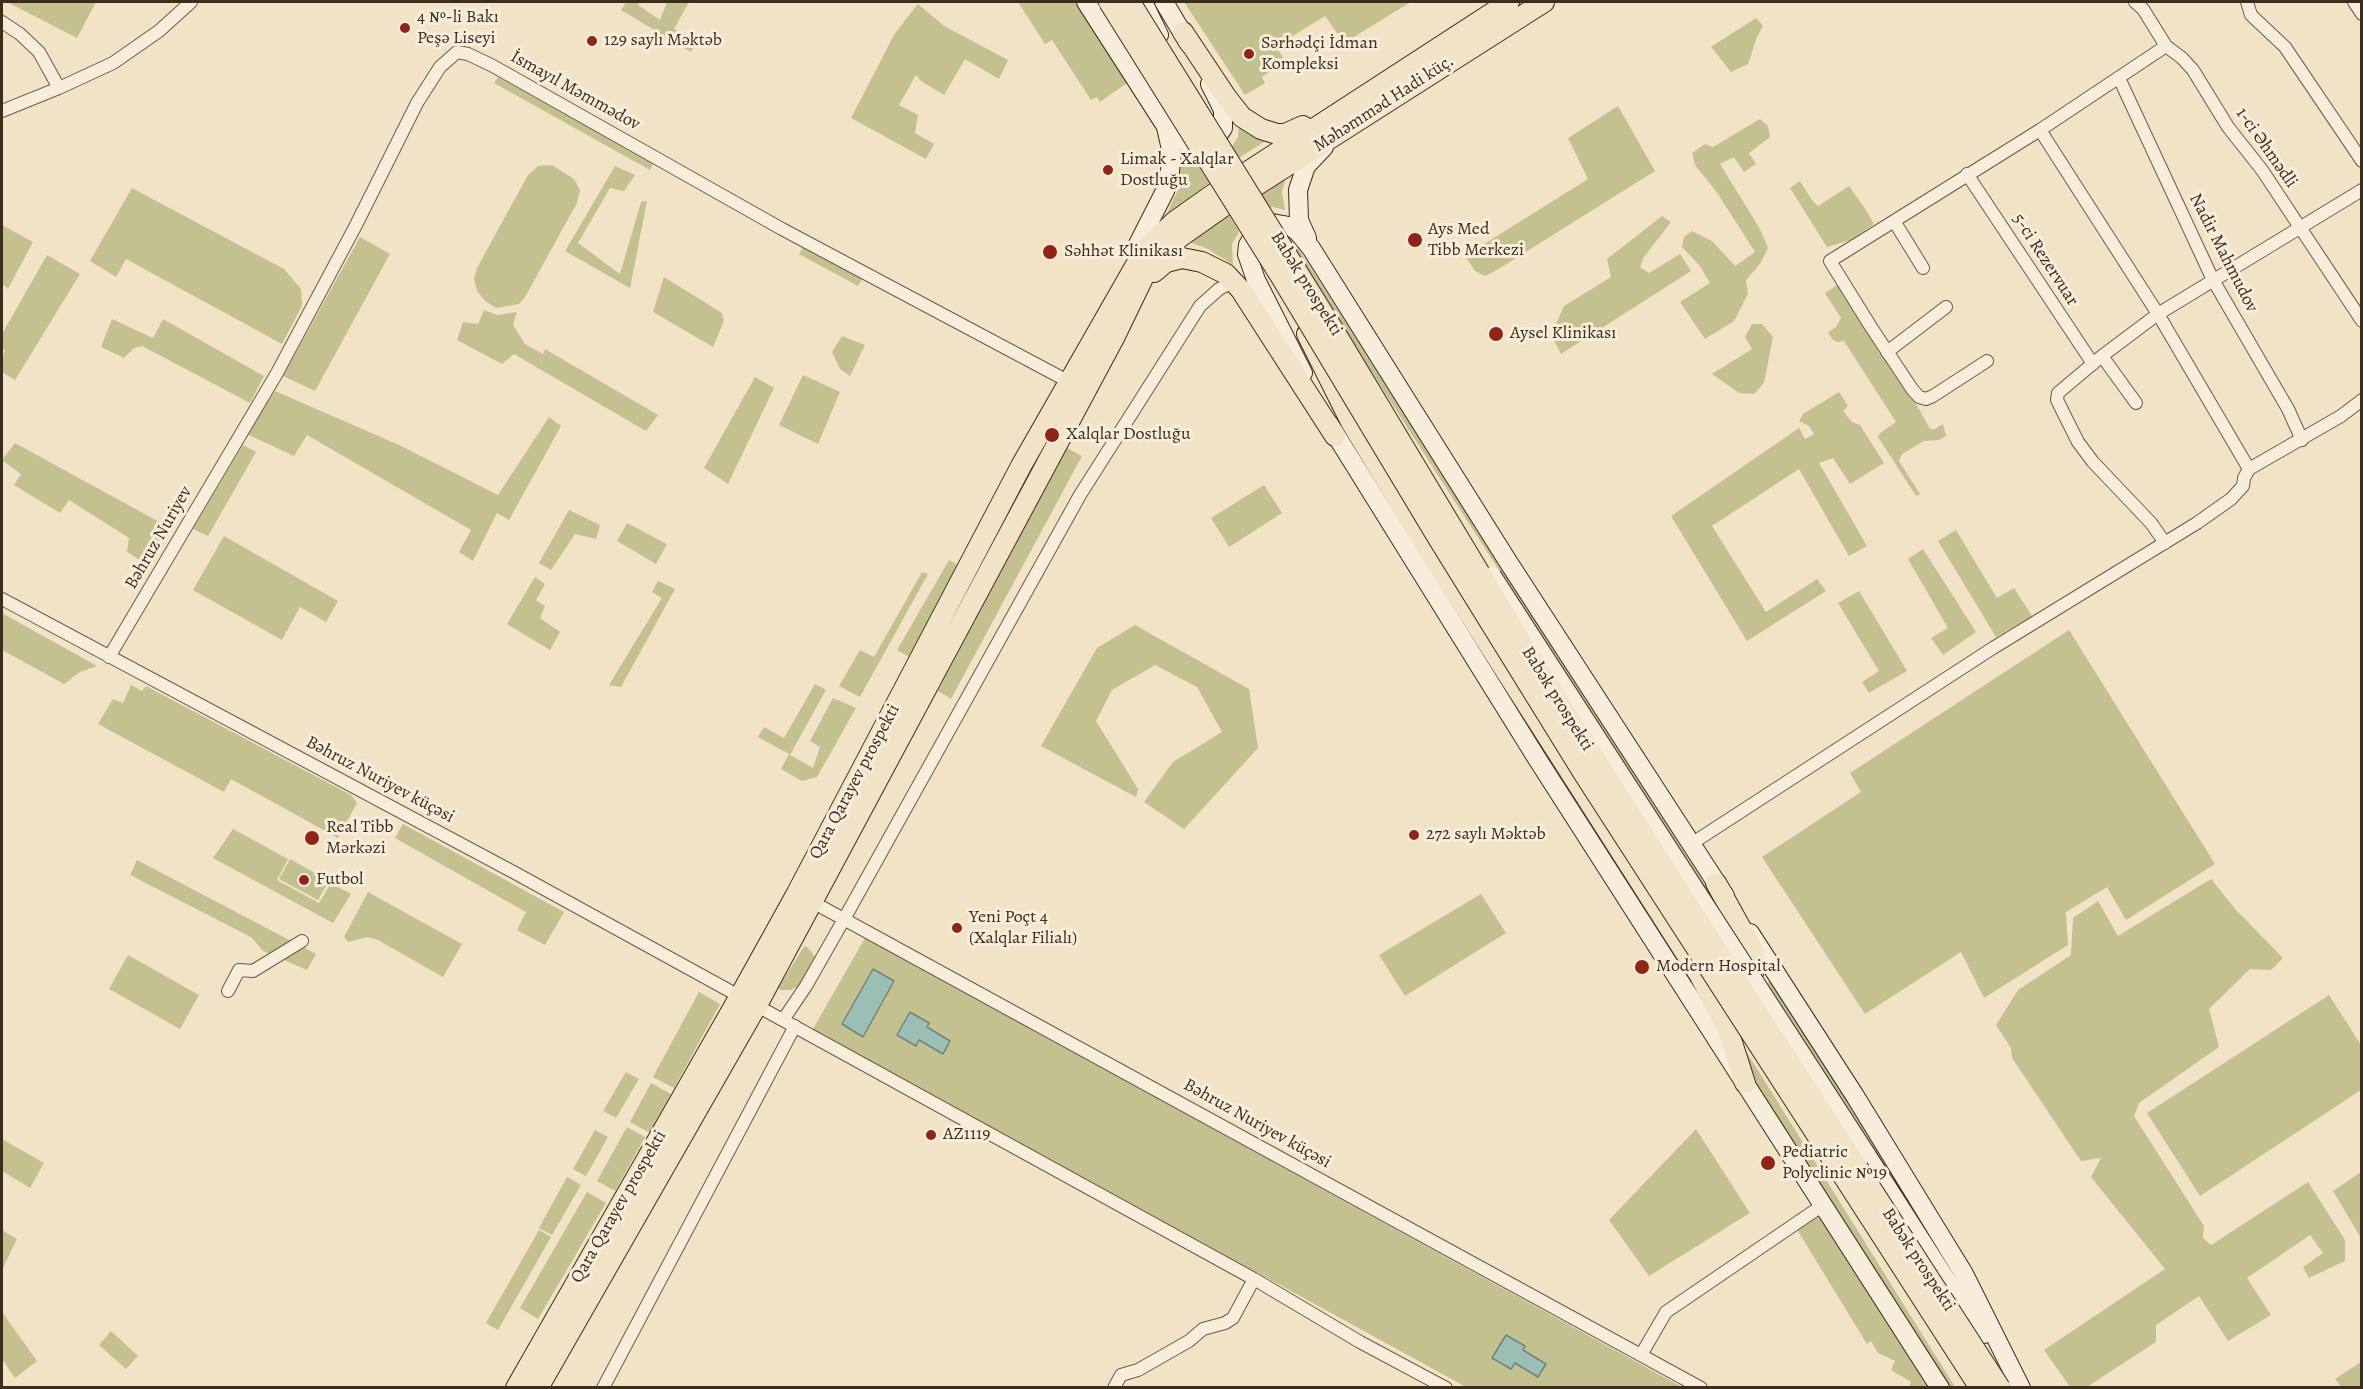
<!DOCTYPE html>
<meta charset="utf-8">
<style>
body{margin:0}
#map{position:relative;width:2363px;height:1389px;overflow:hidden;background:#f3e3c6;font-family:Alegreya,serif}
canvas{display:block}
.frame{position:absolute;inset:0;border:3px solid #3c2d1d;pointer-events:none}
</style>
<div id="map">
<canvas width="2363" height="1389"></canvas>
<div class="frame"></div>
</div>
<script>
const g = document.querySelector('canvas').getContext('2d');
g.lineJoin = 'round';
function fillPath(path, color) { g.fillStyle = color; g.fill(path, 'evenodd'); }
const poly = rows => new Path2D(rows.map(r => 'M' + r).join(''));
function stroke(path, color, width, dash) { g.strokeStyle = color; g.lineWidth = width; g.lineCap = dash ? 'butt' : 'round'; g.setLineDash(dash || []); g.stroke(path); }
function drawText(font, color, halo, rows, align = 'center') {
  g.font = font + ' Alegreya,serif'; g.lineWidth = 6; g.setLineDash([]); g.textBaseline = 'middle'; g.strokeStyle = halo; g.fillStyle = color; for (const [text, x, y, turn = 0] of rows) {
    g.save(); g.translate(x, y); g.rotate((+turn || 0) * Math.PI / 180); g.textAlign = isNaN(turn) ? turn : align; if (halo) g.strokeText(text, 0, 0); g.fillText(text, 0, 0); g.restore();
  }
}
const green = poly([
 [7,2,96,2,77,38],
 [626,2,639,2,638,5,660,20,667,2,689,2,674,29,696,41,691,52,621,10],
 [1018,2,1075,2,1127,83,1100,102,1097,97,1091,100,1052,40,1045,44],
 [1184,2,1411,2,1344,43,1325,16,1276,46,1285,61,1262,77,1265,83,1245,95],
 [918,4,944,26,1008,60,999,79,965,59,944,95,921,81,916,75,899,105,918,115,915,133,934,144,926,159,851,118,895,33],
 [1756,18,1763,26,1757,37,1748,64,1731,72,1711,47],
 [498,77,654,162,650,170,494,83],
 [1618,106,1655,171,1497,270,1485,276,1475,271,1465,256,1588,179,1568,138],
 [1760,119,1768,126,1770,137,1749,153,1756,164,1744,172,1734,157,1720,164,1760,229,1768,248,1760,264,1746,280,1748,294,1734,321,1705,339,1680,302,1710,283,1700,266,1682,247,1684,237,1692,231,1712,241,1735,266,1755,252,1716,191,1695,165,1692,153,1705,144,1713,147],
 [1239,124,1270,138,1239,158,1231,148,1238,137],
 [1179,162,1199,166,1209,183,1167,213,1177,192],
 [552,165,574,179,580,190,577,203,525,297,519,304,496,308,485,301,477,291,474,278,477,268,528,175,538,166],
 [615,166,635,175,624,191,610,188,578,243,620,274,641,202,647,201,630,288,565,251],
 [1288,169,1282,192,1285,210,1273,207,1268,208,1258,190],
 [1800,181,1811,199,1818,206,1849,186,1866,210,1874,224,1851,240,1827,247,1790,188],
 [132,188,284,269,301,289,302,306,282,344,126,259,116,277,90,261],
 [1229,215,1239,232,1232,244,1233,265,1208,249,1189,242],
 [1662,216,1671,222,1644,257,1640,267,1649,273,1680,254,1691,271,1561,354,1553,339,1555,326,1564,306,1611,277,1607,259],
 [2,225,33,242,8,289,2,283],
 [1281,231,1288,232,1724,914,1750,961],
 [360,237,390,254,315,391,283,376],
 [804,245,863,278,858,286,799,254],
 [47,255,80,274,15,380,2,372,2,357,5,351,2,347,2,334],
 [664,277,722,313,724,321,713,347,653,312],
 [1840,283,1914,400,1930,429,1935,429,1943,424,1946,436,1939,440,1924,441,1902,454,1899,461,1920,494,1916,496,1878,437,1880,433,1896,422,1844,341,1837,342,1832,339,1828,332,1836,327,1841,318,1825,293],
 [484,310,497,315,517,312,513,325,525,344,543,354,545,349,658,415,646,431,514,354,502,364,457,340,463,322,478,324],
 [112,319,153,338,163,319,264,376,250,403,142,346,134,348,124,358,101,347],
 [1752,324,1762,324,1773,337,1764,383,1754,394,1739,393,1712,374,1752,349,1745,337],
 [842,336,865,345,850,376,840,369,832,352],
 [803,375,840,392,818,444,779,425],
 [755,377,774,388,728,484,704,468],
 [275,391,399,445,498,495,549,417,561,426,509,520,497,513,473,561,459,552,471,530,307,435,294,456,247,434],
 [1839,392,1848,406,1843,411,1852,422,1860,425,1884,463,1850,484,1833,458,1819,463,1867,546,1849,556,1799,469,1712,526,1766,612,1817,579,1826,591,1747,641,1671,516,1799,428,1805,439,1814,434,1809,426,1799,421,1803,414],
 [15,443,172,529,151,567,127,552,129,538,69,500,60,513,14,485,21,474,2,460],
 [243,445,256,452,208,536,193,529],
 [1067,448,1082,456,951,699,938,691],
 [1264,485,1282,513,1229,547,1211,518],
 [569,510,600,525,596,539,575,534,551,570,539,563],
 [627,523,667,544,656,564,617,541],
 [1956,530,1997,598,2014,588,2032,616,1996,637,1938,541],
 [224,536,338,601,326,622,300,607,282,640,193,590],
 [1923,549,1976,632,1943,655,1931,638,1948,628,1908,559],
 [949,560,961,567,909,657,897,650],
 [922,572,928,574,860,697,839,686,860,650,874,657],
 [535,577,545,584,536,600,545,606,540,618,560,632,550,650,507,624],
 [658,581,675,589,621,687,609,685,662,598,652,592],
 [1859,591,1907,671,1869,693,1862,682,1879,671,1838,603],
 [2,613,97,666,80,672,64,684,2,650],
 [1135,625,1249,689,1258,748,1184,829,1144,802,1173,762,1222,732,1197,687,1155,665,1112,690,1096,721,1138,789,1136,797,1041,746,1097,648],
 [2069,630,2215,864,2126,920,2107,887,2066,912,2068,945,1984,998,1961,952,1865,1014,1762,857,1861,792,1850,773],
 [815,684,826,690,790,755,813,768,820,747,810,741,833,698,856,708,817,777,802,781,781,769,789,754,758,737,764,727,784,738],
 [131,685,142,691,146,686,351,795,357,803,338,838,231,779,224,792,98,724,113,699,123,703],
 [403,824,564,912,545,945,517,930,526,912,395,838],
 [233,829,288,859,277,880,319,903,331,883,351,894,333,923,213,858],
 [290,859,329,881,318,900,279,879],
 [137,860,316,954,307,970,263,951,251,937,130,875],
 [2211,879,2236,910,2283,958,2271,970,2250,969,2209,1009,2219,1047,2139,1103,2134,1116,2204,1226,2203,1238,2211,1245,2308,1182,2345,1240,2345,1261,2309,1278,2303,1267,2323,1253,2310,1235,2247,1278,2271,1315,2228,1341,2199,1296,2156,1325,2156,1342,2087,1387,2070,1387,2044,1350,2165,1269,2091,1177,2101,1158,2081,1161,2012,1058,2011,1048,1996,1025,2018,990,2071,955,2073,918,2098,901,2118,936],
 [368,892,462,944,443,977,378,940,367,937,348,942,344,937],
 [1481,894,1506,933,1405,996,1379,955],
 [865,938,910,962,1682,1387,1466,1387,813,1029],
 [806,946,815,956,804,979,799,986,791,990,781,990,778,988,803,948],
 [128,955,199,995,180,1029,109,989],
 [1773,979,1951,1265,1951,1273,1764,985],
 [699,992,720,1004,674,1088,653,1077],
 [2329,995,2361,1045,2361,1090,2200,1196,2147,1113],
 [1746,1051,1955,1387,1951,1387,1945,1382,1753,1083],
 [626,1072,639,1079,616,1118,603,1111],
 [651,1083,671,1094,650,1133,630,1122],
 [627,1127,645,1137,615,1191,597,1181],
 [1696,1129,1750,1213,1649,1276,1609,1220],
 [595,1130,608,1137,586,1176,573,1169],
 [2,1139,44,1163,30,1188,2,1171],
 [2361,1172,2361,1238,2333,1191],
 [567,1177,581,1185,552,1235,539,1228],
 [587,1192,606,1203,538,1319,520,1308],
 [1818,1213,1929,1387,1909,1387,1911,1382,1891,1370,1895,1361,1878,1353,1871,1341,1867,1344,1796,1228],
 [2,1230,17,1239,2,1270],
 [539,1230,551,1237,498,1330,486,1323],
 [2,1312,37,1361,15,1378,2,1359],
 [111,1331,138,1356,126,1369,99,1345],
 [2361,1362,2361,1387,2341,1387,2335,1379]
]);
const water = poly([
 [873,969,894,981,863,1037,842,1024,873,969],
 [910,1012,929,1023,927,1027,950,1041,943,1054,919,1040,916,1046,897,1035,910,1012],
 [1506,1335,1525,1346,1523,1350,1546,1364,1538,1377,1515,1363,1511,1369,1492,1358,1506,1335]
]);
const street = poly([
 [2135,2,2143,9,2166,46,2182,58,2193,70,2228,127,2262,170,2362,321],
 [2247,2,2251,15,2285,47,2362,161],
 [2354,2,2362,14],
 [2,22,20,34,39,52,59,88],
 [2119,78,2213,280,2288,409,2302,440],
 [2,111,59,88,113,63,159,31,191,2],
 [2040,130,2158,314,2249,469],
 [1967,174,2093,364],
 [1894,221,1923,268],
 [1887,352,1946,307],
 [2102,356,2136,403],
 [1987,361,1933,396,1926,399,1919,397,1912,389,1871,327,1830,261,2040,130,2166,46],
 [2165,543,2151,523,2093,462,2078,442,2057,400,2058,393,2102,356,2158,314,2362,190],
 [2,599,517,874,1254,1279,1360,1342,1446,1388],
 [109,657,277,373,355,227,417,103,440,67,457,52,468,54,493,66,782,229,1062,378],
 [1691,844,1993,648,2197,523,2231,499,2243,486,2244,478,2249,469,2341,416,2362,400],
 [807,899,1701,1388],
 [228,991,239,970,253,971,302,941],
 [783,1020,806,986,843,921,1080,495,1200,306,1219,289,1233,282],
 [1641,1355,1666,1312,1823,1205],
 [603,1388,795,1026],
 [1114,1388,1121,1375,1138,1370,1189,1341,1203,1329,1225,1323,1233,1318,1254,1279]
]);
const secondary = poly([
 [1086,2,1165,125,1176,136,1190,145,1206,145,1214,141,1223,128,1223,110,1210,84],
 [1143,2,1159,35],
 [1164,2,1189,44],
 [1307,238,1299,220,1298,190,1306,166,1324,147],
 [1137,246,1165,191,1169,179,1172,154,1166,127],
 [1303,373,1256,280,1247,254,1248,245,1256,231,1272,223,1289,226,1297,231,1311,248,1507,560,1725,896],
 [1329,424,1536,757,1940,1388],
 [1750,933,1855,1096,1964,1274,2021,1388],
 [1866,1154,1949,1284,1984,1334]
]);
const primary = poly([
 [1183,32,1227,98,1242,117,1261,129,1277,134,1285,134,1303,126],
 [1154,272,1166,262,1182,258,1202,262,1226,274,1241,290,1335,436],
 [1307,334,1351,422,1426,546,1699,974,1728,1030,1745,1083],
 [1716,883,1754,952,1755,965,1753,973,1742,986],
 [516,1388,740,996,797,893,1021,466,1145,249,1174,222,1212,195,1509,2],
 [538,1388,757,1005,1115,336,1144,276,1153,262,1180,237,1224,206,1544,2]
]);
const secondaryBridge = poly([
 [1492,576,1866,1154]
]);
const primaryBridge = poly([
 [1109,2,1281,277,1438,538,1584,774,1980,1388],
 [1130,2,1339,339,1524,647,1691,910,2000,1388]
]);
const markers = [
 [405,28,6,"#8f2418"],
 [592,41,6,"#8f2418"],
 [1249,54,6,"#8f2418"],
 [1108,170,6,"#8f2418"],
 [1415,240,8,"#8f2418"],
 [1050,252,8,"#8f2418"],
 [1496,334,8,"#8f2418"],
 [1052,435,8,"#8f2418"],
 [1414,835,6,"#8f2418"],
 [312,838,8,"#8f2418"],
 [304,880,6,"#8f2418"],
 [957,928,6,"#8f2418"],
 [1642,967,8,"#8f2418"],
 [931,1135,6,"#8f2418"],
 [1768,1163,8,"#8f2418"]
];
const poiNames = [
 ["4 №-li Bakı",417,18],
 ["Peşə Liseyi",417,39],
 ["129 saylı Məktəb",604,41],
 ["Sərhədçi İdman",1261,44],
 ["Kompleksi",1261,65],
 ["Limak - Xalqlar",1120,160],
 ["Dostluğu",1120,181],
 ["Ays Med",1428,230],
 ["Tibb Merkezi",1428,251],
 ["Səhhət Klinikası",1064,252],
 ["Aysel Klinikası",1510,334],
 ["Xalqlar Dostluğu",1066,435],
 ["Real Tibb",326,828],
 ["Mərkəzi",326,849],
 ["272 saylı Məktəb",1426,835],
 ["Futbol",316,880],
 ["Yeni Poçt 4",969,918],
 ["(Xalqlar Filialı)",969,939],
 ["Modern Hospital",1656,967],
 ["AZ1119",943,1135],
 ["Pediatric",1782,1153],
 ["Polyclinic №19",1782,1174]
];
const streetNames = [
 ["İsmayıl Məmmədov",575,91,29],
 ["Məhəmməd Hadi küç.",1384,104,-33],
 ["1-ci Əhmədli",2266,148,55],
 ["Nadir Mahmudov",2223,253,63],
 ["5-ci Rezervuar",2045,260,57],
 ["Babək prospekti",1306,284,58],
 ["Bəhruz Nuriyev",159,538,-60],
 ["Babək prospekti",1557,699,58],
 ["Bəhruz Nuriyev küçəsi",380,780,28],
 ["Qara Qarayev prospekti",855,782,-62],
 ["Bəhruz Nuriyev küçəsi",1257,1124,29],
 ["Qara Qarayev prospekti",619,1207,-60],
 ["Babək prospekti",1918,1260,57]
];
fillPath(green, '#c3c190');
fillPath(water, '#9bbeb5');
stroke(water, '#758478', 1.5);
stroke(street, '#6a5a47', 14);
stroke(secondary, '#3c2d1d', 20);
stroke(primary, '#3c2d1d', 22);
stroke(street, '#f7edda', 12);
stroke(secondary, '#f7edda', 18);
stroke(primary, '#f3e3c6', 20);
stroke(secondaryBridge, '#3c2d1d', 20, []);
stroke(primaryBridge, '#3c2d1d', 22, []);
stroke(secondaryBridge, '#f7edda', 18);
stroke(primaryBridge, '#f3e3c6', 20);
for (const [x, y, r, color] of markers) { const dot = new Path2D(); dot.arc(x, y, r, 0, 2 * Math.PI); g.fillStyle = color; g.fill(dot); stroke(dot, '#f7edda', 2); }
drawText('18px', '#3c2d1d', '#f7edda', poiNames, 'left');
drawText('18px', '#3c2d1d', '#f7edda', streetNames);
</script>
